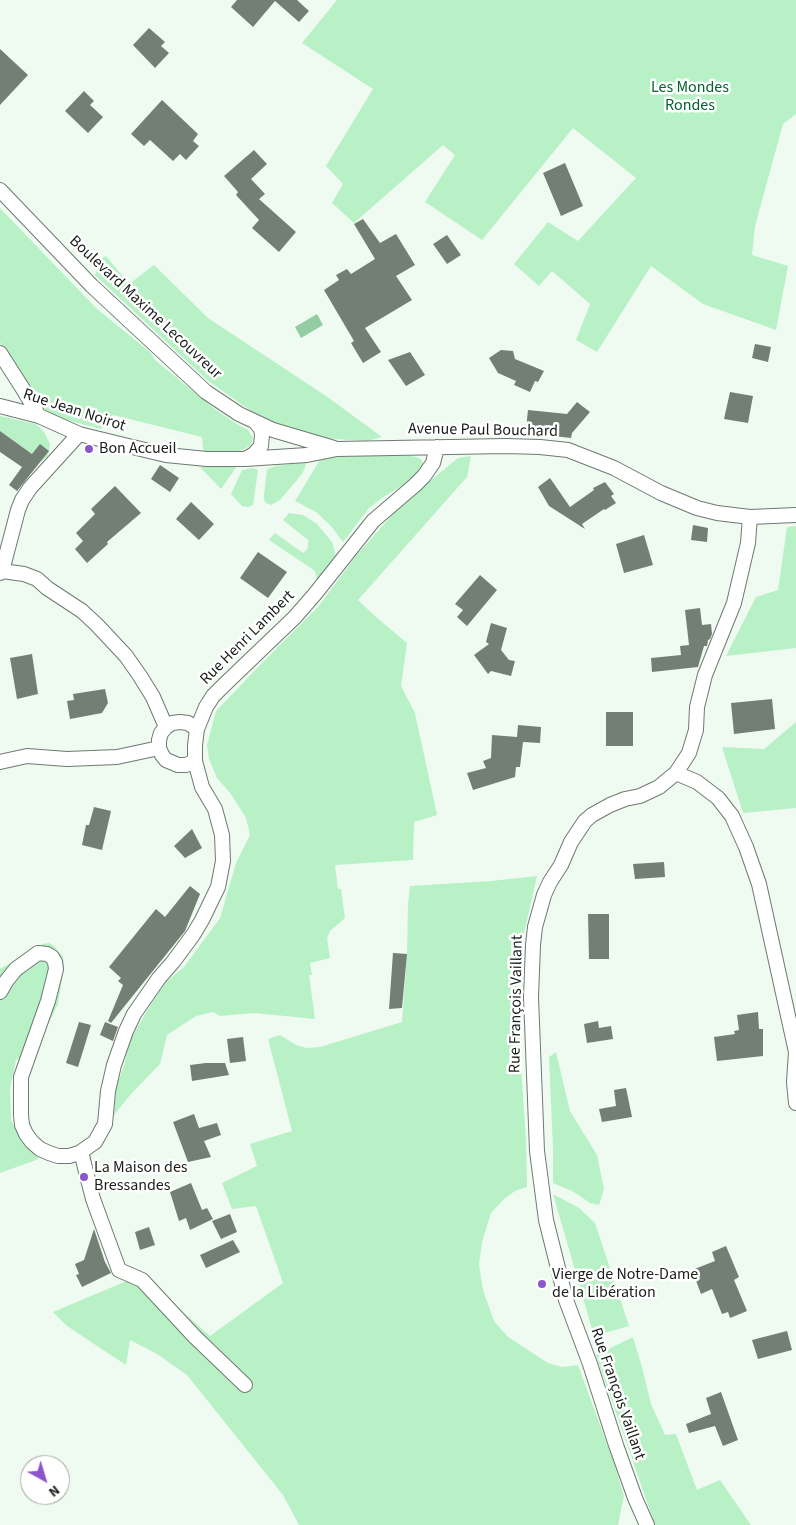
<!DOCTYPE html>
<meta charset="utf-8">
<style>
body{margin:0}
#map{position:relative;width:796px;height:1525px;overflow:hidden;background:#effbf1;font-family:"Source Sans 3",sans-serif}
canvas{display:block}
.north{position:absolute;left:20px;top:1455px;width:50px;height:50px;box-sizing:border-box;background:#fff;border:1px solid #a3a5a4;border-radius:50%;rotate:141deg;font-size:14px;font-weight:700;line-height:20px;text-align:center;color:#1a1e1b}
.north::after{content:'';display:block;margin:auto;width:18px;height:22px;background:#8c55cd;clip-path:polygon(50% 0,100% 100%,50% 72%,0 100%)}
</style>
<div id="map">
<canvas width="796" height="1525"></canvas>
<div class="north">N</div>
</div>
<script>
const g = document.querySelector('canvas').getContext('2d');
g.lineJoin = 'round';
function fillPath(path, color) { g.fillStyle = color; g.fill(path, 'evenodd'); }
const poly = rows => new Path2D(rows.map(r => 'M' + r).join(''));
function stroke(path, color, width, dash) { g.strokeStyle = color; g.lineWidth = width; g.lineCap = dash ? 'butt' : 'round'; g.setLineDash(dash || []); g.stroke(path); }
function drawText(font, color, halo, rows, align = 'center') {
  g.font = font + ' "Source Sans 3",sans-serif'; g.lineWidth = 5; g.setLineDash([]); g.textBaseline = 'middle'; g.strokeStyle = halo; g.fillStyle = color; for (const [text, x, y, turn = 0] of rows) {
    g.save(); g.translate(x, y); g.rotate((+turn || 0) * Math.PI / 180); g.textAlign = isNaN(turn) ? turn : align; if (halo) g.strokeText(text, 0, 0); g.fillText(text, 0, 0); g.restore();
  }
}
const green = poly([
 [337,0,796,0,796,114,783,124,755,226,752,255,788,266,776,330,703,304,651,266,597,352,576,340,590,304,552,271,539,286,514,264,548,222,578,241,636,178,573,128,482,240,425,202,455,155,443,145,354,223,332,203,343,184,326,166,373,89,302,43],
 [0,208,96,308,151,353,155,360,216,410,240,426,248,430,253,438,250,446,231,455,207,453,203,449,202,437,113,415,101,429,55,417,43,408,29,390,3,350,0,342],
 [106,256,129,284,154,265,208,318,326,396,382,437,367,441,333,439,308,434,282,426,251,411,207,380,95,275,101,259],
 [0,416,36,424,44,432,50,444,48,456,42,461,0,431],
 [381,455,411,456,419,458,422,460,424,467,407,483,385,496,369,508,343,542,331,526,316,512,295,501,321,458],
 [471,456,467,477,358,600,376,617,407,643,401,686,415,713,437,815,414,822,413,860,335,865,338,889,341,889,345,918,330,931,327,938,330,958,310,963,312,975,309,975,315,1019,254,1013,220,1016,213,1012,196,1016,167,1035,160,1064,131,1094,114,1115,115,1089,124,1066,129,1042,148,1009,165,983,184,967,220,918,236,863,250,835,246,818,231,794,217,778,209,759,207,745,216,711,263,662,318,607,355,557,401,505,458,458],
 [306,462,305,468,302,474,280,500,271,505,266,503,264,500,264,495,267,469,276,466],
 [214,466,237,466,221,489,200,467],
 [253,468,258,470,253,505,248,507,242,506,231,494,242,470],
 [289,513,303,515,317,524,332,542,336,556,317,580,315,571,269,540,275,533,303,553,308,548,308,540,283,520],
 [796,526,796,648,726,656,756,597,778,590,787,527],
 [796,722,796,808,743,813,722,747,764,749],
 [537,876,523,938,518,968,520,1053,526,1138,527,1187,515,1191,504,1199,491,1213,482,1242,479,1264,483,1290,494,1321,508,1337,548,1363,562,1367,578,1365,614,1463,624,1496,618,1525,299,1525,283,1495,187,1375,157,1354,130,1340,126,1365,67,1326,53,1312,141,1275,210,1336,283,1283,256,1206,232,1209,222,1183,257,1166,250,1144,292,1131,268,1039,280,1035,296,1045,306,1048,320,1047,402,1022,407,954,408,904,410,886,491,881],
 [49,943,54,946,63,957,64,967,58,1004,35,1051,16,1060,10,1089,11,1120,20,1137,39,1159,0,1173,0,969,42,944],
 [556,1052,570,1111,597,1155,604,1189,599,1205,590,1203,574,1192,553,1183,553,1149,549,1057],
 [553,1194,579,1208,595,1223,629,1326,594,1336],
 [633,1337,642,1367,651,1404,665,1435,676,1434,697,1490,720,1480,751,1525,655,1525,596,1355]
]);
const water = poly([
 [317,314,323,325,301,338,295,327]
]);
const building = poly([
 [237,0,297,0,309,11,299,22,275,1,253,27,231,7],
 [149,28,165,42,161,46,169,53,155,68,133,45],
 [0,49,28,75,0,105],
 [84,91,94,101,90,105,103,117,88,133,65,111],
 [162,100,198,134,193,141,199,146,186,160,180,154,173,161,150,140,144,146,131,134],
 [254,150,267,164,251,179,265,194,259,199,296,232,279,252,252,228,259,220,236,195,238,192,224,176],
 [565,163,583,206,561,216,543,173],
 [363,219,380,243,396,234,415,265,396,276,412,300,365,328,381,352,363,363,351,343,354,341,324,290,339,280,336,275,347,269,351,274,375,259,354,224],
 [447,235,461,255,447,264,433,244],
 [755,344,771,347,768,362,752,358],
 [501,350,513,351,515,359,544,371,538,382,535,381,530,392,514,385,516,381,498,373,489,358],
 [410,352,425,375,406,386,388,360],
 [730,392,753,396,748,423,724,419],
 [577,402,590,412,572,433,571,438,544,435,545,431,526,429,528,410,567,414],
 [0,431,32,454,40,444,49,451,17,491,9,485,22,467,0,452],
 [160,465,179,478,170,492,151,479],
 [550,478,570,507,594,490,593,488,605,482,614,494,611,496,616,503,605,510,604,509,582,524,585,529,549,506,538,487],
 [115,486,141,513,107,542,108,544,87,563,75,549,83,541,76,533,95,514,91,509],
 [191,502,214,524,199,540,176,519],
 [693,525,708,528,707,542,691,540],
 [644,535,653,565,624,573,616,544],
 [258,552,287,572,268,598,240,578],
 [480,575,497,590,467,626,457,617,463,610,455,604],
 [700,608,702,625,711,624,712,634,710,639,708,640,707,646,704,646,698,667,652,672,651,658,681,655,680,646,689,645,685,610],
 [491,623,507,628,501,650,509,660,515,661,511,676,491,671,488,674,474,655,489,644,486,642],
 [32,654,38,694,17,699,10,658],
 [105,689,108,703,102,713,70,719,67,701,74,700,73,694],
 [772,699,775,729,734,734,731,703],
 [606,712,633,712,633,746,606,746],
 [518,725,541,727,540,743,523,742,520,767,516,767,515,777,473,790,467,773,486,768,483,761,491,758,492,735,517,737],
 [94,807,111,811,102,850,82,845,86,825,89,825],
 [192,829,202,848,185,858,174,846],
 [664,862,665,877,635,879,633,864],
 [190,886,200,894,185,931,111,1023,108,1021,123,985,118,981,121,978,109,967,156,909,165,917],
 [588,914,609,914,609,959,589,959],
 [393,953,407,954,402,1008,389,1009],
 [758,1012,759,1029,763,1029,763,1056,717,1061,714,1037,735,1034,734,1031,739,1030,737,1015],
 [598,1021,599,1028,611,1026,613,1039,587,1043,584,1024],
 [79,1022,91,1025,78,1067,66,1063],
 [105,1022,118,1027,113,1041,100,1035],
 [243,1037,246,1061,230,1063,227,1039],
 [206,1063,225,1063,229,1075,192,1081,190,1065],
 [626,1088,632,1117,602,1122,599,1109,616,1106,614,1090],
 [194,1114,199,1128,217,1123,221,1135,204,1141,211,1157,188,1162,173,1122],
 [191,1183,202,1210,207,1208,213,1219,190,1230,186,1218,179,1221,170,1192],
 [230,1214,237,1232,221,1239,212,1221],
 [149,1227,155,1245,140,1250,135,1232],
 [94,1229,105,1262,111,1273,82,1287,76,1275,79,1274,75,1264,84,1260],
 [233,1240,240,1252,206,1268,200,1255],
 [726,1246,739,1277,734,1280,747,1311,730,1318,728,1312,722,1314,712,1289,701,1294,692,1270,715,1261,712,1252],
 [787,1331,792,1350,758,1359,752,1340],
 [721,1392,738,1440,723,1446,715,1426,689,1433,686,1424,711,1414,706,1398]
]);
const minor = poly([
 [0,190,92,286,206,392,239,414,273,430,334,448],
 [0,353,23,389,39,416],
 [0,406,39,416,79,434,124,445,166,455,207,459,245,459,307,455,337,449,506,446,540,447,568,450,614,468,661,493,697,508,717,513,750,517,796,515],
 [245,459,254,454,261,446,262,435,261,429,256,423],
 [2,571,24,574,37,579,47,588,82,611,97,625,126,656,140,676,153,697,166,727,161,733,159,740,159,748,162,755,166,760,178,765,186,765,195,761],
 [0,573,2,571,18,510,22,500,30,488,79,434],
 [166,727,172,723,180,722,188,723,197,729],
 [0,762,27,756,67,759,117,757,159,748],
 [676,773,697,782,718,798,732,816,746,847,759,884,796,1052,794,1082,796,1103],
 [0,992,7,980,16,969,38,953,47,954,52,957,55,962,56,969,48,1001,21,1077,21,1115,22,1125,26,1134,32,1142,40,1149,49,1153,58,1156,69,1156,79,1153,95,1142,105,1124,108,1091,114,1065,126,1031,134,1014,159,978,173,962,193,935,202,920,218,887,223,861,222,835,215,809,202,787,195,761,195,745,197,729,206,707,213,696,223,686,295,617,315,594,373,521,415,485,424,476,433,463,437,447],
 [81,1152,93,1199,119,1270,142,1280,195,1337,245,1385],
 [647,1525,635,1498,616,1445,590,1364,566,1300,546,1220,537,1151,531,997,533,945,535,927,544,895,550,882,561,865,571,842,585,821,592,815,610,805,625,799,640,796,659,787,676,773,689,753,696,730,697,707,705,675,734,603,748,543,750,517]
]);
const markers = [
 [89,449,5,"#8c55cd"],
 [84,1177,5,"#8c55cd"],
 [542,1284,5,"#8c55cd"]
];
const parkNames = [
 ["Les Mondes",690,88],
 ["Rondes",690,106]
];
const streetNames = [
 ["Boulevard Maxime Lecouvreur",145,308,43],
 ["Rue Jean Noirot",74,411,18],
 ["Avenue Paul Bouchard",483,431,1],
 ["Rue Henri Lambert",248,638,-45],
 ["Rue François Vaillant",517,1004,-89],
 ["Rue François Vaillant",617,1394,71]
];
const poiNames = [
 ["Bon Accueil",99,449],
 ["La Maison des",94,1168],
 ["Bressandes",94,1186],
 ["Vierge de Notre-Dame",552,1275],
 ["de la Libération",552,1293]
];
fillPath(green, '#b8f1c6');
fillPath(water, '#94cda2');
fillPath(building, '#737e75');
stroke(minor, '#6e7970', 16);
stroke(minor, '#fff', 14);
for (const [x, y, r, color] of markers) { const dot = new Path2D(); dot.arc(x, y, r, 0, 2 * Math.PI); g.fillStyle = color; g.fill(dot); stroke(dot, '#fff', 2); }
drawText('16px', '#056431', '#fff', parkNames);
drawText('16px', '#1a1e1b', '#fff', streetNames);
drawText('16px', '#1a1e1b', '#fff', poiNames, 'left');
</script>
